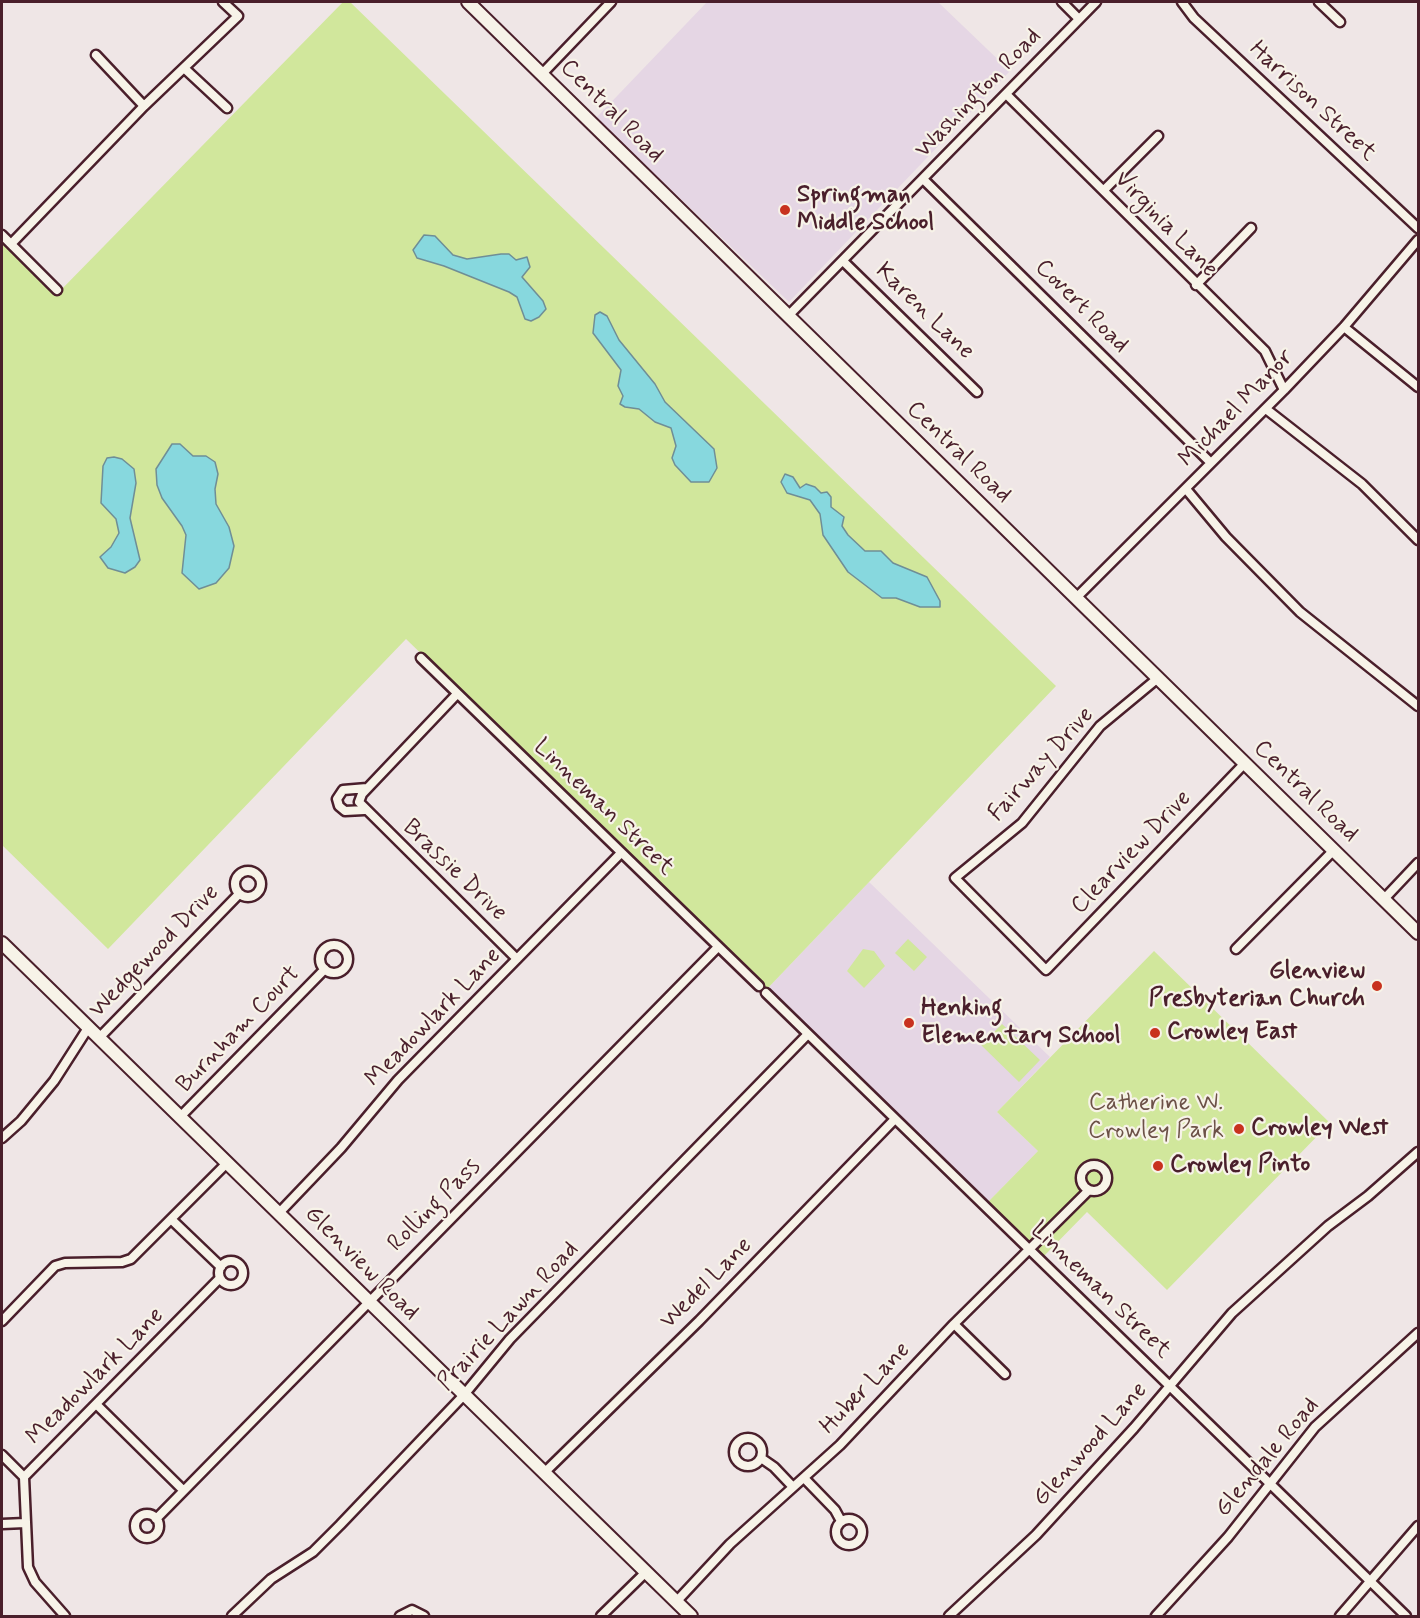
<!DOCTYPE html>
<style>
body{margin:0}
#map{position:relative;width:1420px;height:1618px;overflow:hidden;background:#efe6e6;font-family:Mynerve,sans-serif}
canvas{display:block}
.frame{position:absolute;inset:0;border:3px solid #4a1f2b;pointer-events:none}
</style>
<div id="map">
<canvas width="1420" height="1618"></canvas>
<div class="frame"></div>
</div>
<script>
const g = document.querySelector('canvas').getContext('2d');
g.lineJoin = 'round';
function fillPath(path, color) { g.fillStyle = color; g.fill(path, 'evenodd'); }
const poly = rows => new Path2D(rows.map(r => 'M' + r).join(''));
function stroke(path, color, width, dash) { g.strokeStyle = color; g.lineWidth = width; g.lineCap = dash ? 'butt' : 'round'; g.setLineDash(dash || []); g.stroke(path); }
function drawText(font, color, halo, rows, align = 'center') {
  g.font = font + ' Mynerve,sans-serif'; g.lineWidth = 4.5; g.setLineDash([]); g.textBaseline = 'middle'; g.strokeStyle = halo; g.fillStyle = color; for (const [text, x, y, turn = 0] of rows) {
    g.save(); g.translate(x, y); g.rotate((+turn || 0) * Math.PI / 180); g.textAlign = isNaN(turn) ? turn : align; if (halo) g.strokeText(text, 0, 0); g.fillText(text, 0, 0); g.restore();
  }
}
const built = poly([
 [707,2,938,2,1010,71,789,302,596,118],
 [869,882,1050,1057,997,1112,1038,1151,988,1202,767,989]
]);
const green = poly([
 [343,2,350,2,1056,686,767,989,406,639,108,949,2,845,2,242,57,294],
 [908,939,927,957,914,971,895,953],
 [863,949,874,951,885,966,864,988,847,971],
 [1154,951,1330,1123,1167,1290,1087,1212,1044,1256,988,1202,1038,1151,997,1112],
 [1002,1024,1040,1060,1019,1082,981,1045]
]);
const water = poly([
 [424,235,435,236,453,255,467,259,501,254,509,254,516,260,527,257,530,267,522,277,543,301,546,309,539,317,531,321,525,319,517,297,509,292,444,266,417,258,413,250,424,235],
 [600,312,607,316,619,340,655,384,665,402,714,449,717,468,709,482,691,482,675,465,672,458,676,446,671,428,655,422,639,409,625,407,620,404,623,396,618,386,621,370,593,333,595,315,600,312],
 [172,444,180,444,193,456,206,456,215,462,218,474,215,489,216,504,229,527,234,546,229,568,216,583,199,589,182,573,186,535,182,526,162,498,157,485,156,469,172,444],
 [114,457,122,459,134,469,136,483,130,518,140,560,135,567,125,573,108,568,100,557,111,547,119,533,116,519,101,503,103,466,107,458,114,457],
 [785,474,793,477,800,488,806,484,815,487,821,493,827,492,831,497,831,507,844,517,842,526,848,535,865,551,881,551,893,563,927,577,940,601,940,607,920,607,896,598,882,598,848,572,823,535,820,514,810,500,787,493,781,482,785,474]
]);
const minor = poly([
 [1062,2,1079,19],
 [1182,2,1194,18,1418,228],
 [1319,2,1340,22],
 [96,55,144,106],
 [184,68,227,108],
 [542,74,611,2],
 [1006,94,1265,351,1284,390],
 [923,179,1211,463],
 [1104,190,1158,136],
 [2,235,57,290],
 [11,244,144,106,238,16,223,2],
 [843,261,977,392],
 [1196,285,1251,228],
 [788,316,1096,2],
 [1344,327,1418,387],
 [1266,409,1362,484,1418,540],
 [1186,489,1226,537,1300,612,1418,706],
 [1076,598,1284,390,1344,327,1418,240],
 [421,658,759,986],
 [1158,678,1100,726,1022,823,955,878,1046,970,1245,763],
 [457,694,362,794,359,802,517,959],
 [364,810,345,811,339,806,337,799,343,790,367,788],
 '235 884a13 13 0 1 1 26 0a13 13 0 1 1-26 0Z',
 [1384,899,1418,863],
 '320 959a14 14 0 1 1 28 0a14 14 0 1 1-28 0Z',
 [1236,949,1334,850],
 [766,993,1406,1616],
 [99,1038,239,894],
 [180,1117,325,969],
 [2,1138,21,1121,54,1081,88,1028],
 '1081 1178a13 13 0 1 1 26 0a13 13 0 1 1-26 0Z',
 [279,1213,341,1148,398,1080,621,853],
 [172,1220,221,1267],
 '219 1273a12 12 0 1 1 24 0a12 12 0 1 1-24 0Z',
 [2,1321,55,1266,65,1263,122,1262,131,1259,227,1163],
 [954,1324,1005,1374],
 [96,1404,183,1490],
 '734 1452a14 14 0 1 1 28 0a14 14 0 1 1-28 0Z',
 [2,1455,24,1477],
 [761,1458,774,1467,793,1487],
 [544,1473,699,1321,895,1119],
 [24,1477,220,1278],
 [24,1477,28,1567,35,1582,65,1616],
 [804,1478,835,1510,841,1521],
 '135 1526a12 12 0 1 1 24 0a12 12 0 1 1-24 0Z',
 '836 1532a13 13 0 1 1 26 0a13 13 0 1 1-26 0Z',
 [156,1519,718,947],
 [2,1524,25,1523],
 [676,1602,730,1544,840,1445,954,1324,1089,1190],
 [232,1616,271,1579,313,1552,340,1525,463,1396,510,1339,808,1034],
 [400,1616,412,1610,424,1616],
 [601,1616,645,1573],
 [949,1616,1036,1535,1134,1428,1232,1313,1328,1226,1368,1196,1418,1152],
 [1156,1616,1228,1537,1315,1427,1418,1333],
 [1340,1616,1418,1526]
]);
const secondary = poly([
 [468,2,1418,933],
 [2,943,691,1616]
]);
const markers = [
 [785,210,6,"#c8321e"],
 [1377,986,6,"#c8321e"],
 [909,1023,6,"#c8321e"],
 [1155,1033,6,"#c8321e"],
 [1239,1129,6,"#c8321e"],
 [1158,1166,6,"#c8321e"]
];
const streetNames = [
 ["Washington Road",979,94,-46],
 ["Harrison Street",1312,102,43],
 ["Central Road",611,112,45],
 ["Virginia Lane",1165,225,46],
 ["Covert Road",1081,307,45],
 ["Karen Lane",924,312,44],
 ["Michael Manor",1237,409,-46],
 ["Central Road",958,453,44],
 ["Fairway Drive",1042,765,-48],
 ["Central Road",1305,792,44],
 ["Linneman Street",603,808,44],
 ["Clearview Drive",1132,853,-46],
 ["Brassie Drive",454,871,44],
 ["Wedgewood Drive",155,952,-46],
 ["Meadowlark Lane",434,1018,-46],
 ["Burnham Court",239,1030,-46],
 ["Rolling Pass",435,1206,-45],
 ["Glenview Road",361,1264,45],
 ["Wedel Lane",707,1284,-45],
 ["Linneman Street",1100,1291,44],
 ["Prairie Lawn Road",509,1317,-47],
 ["Meadowlark Lane",96,1377,-45],
 ["Huber Lane",866,1389,-46],
 ["Glenwood Lane",1091,1445,-48],
 ["Glendale Road",1268,1458,-50]
];
const poiNames = [
 ["Springman",797,196],
 ["Middle School",797,224],
 ["Glenview",1365,972,"right"],
 ["Presbyterian Church",1365,1000,"right"],
 ["Henking",921,1009],
 ["Elementary School",921,1037],
 ["Crowley East",1167,1033],
 ["Crowley West",1251,1129],
 ["Crowley Pinto",1170,1166]
];
const parkNames = [
 ["Catherine W.",1156,1104],
 ["Crowley Park",1156,1132]
];
fillPath(built, '#e5d6e4');
fillPath(green, '#d1e79c');
fillPath(water, '#87d8de');
stroke(water, '#6f8e96', 1.5);
stroke(minor, '#4a1f2b', 13);
stroke(secondary, '#4a1f2b', 16);
stroke(minor, '#f7f3e8', 8);
stroke(secondary, '#f7f3e8', 12);
for (const [x, y, r, color] of markers) { const dot = new Path2D(); dot.arc(x, y, r, 0, 2 * Math.PI); g.fillStyle = color; g.fill(dot); stroke(dot, '#f7f3e8', 2); }
drawText('24px', '#4a1f2b', '#f7f3e8', streetNames);
drawText('bold 24px', '#4a1f2b', '#f7f3e8', poiNames, 'left');
drawText('24px', '#6c5147', '#f7f3e8', parkNames);
</script>
